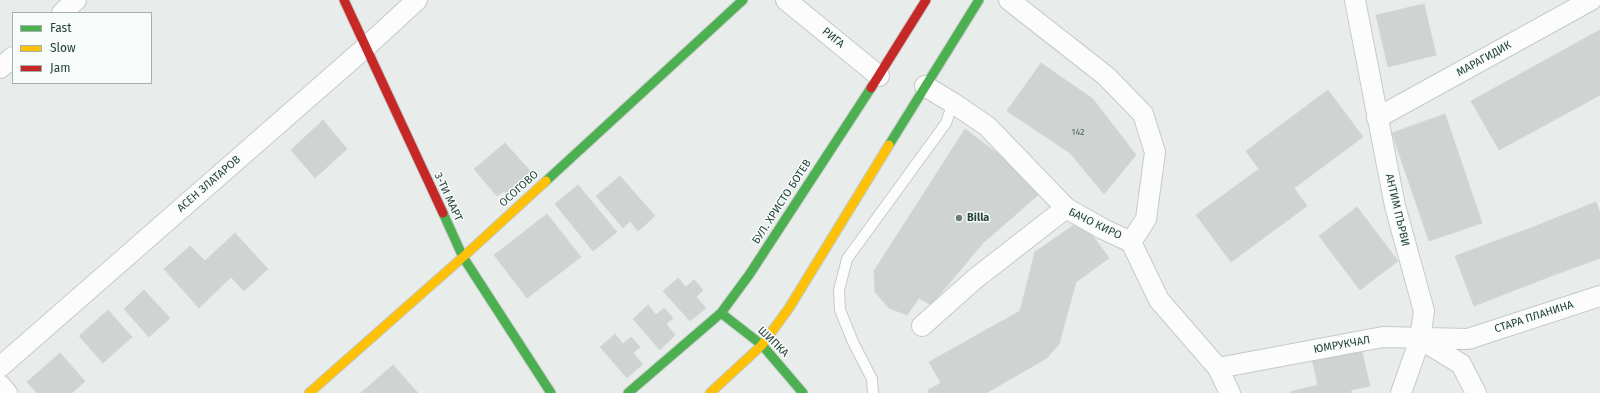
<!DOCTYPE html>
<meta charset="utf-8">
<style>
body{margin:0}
#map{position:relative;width:1600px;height:393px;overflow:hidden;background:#e8edeb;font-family:"Fira Sans",sans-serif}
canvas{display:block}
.legend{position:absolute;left:12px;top:12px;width:140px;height:72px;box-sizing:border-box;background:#f7fbf9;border:1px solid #a3b1ad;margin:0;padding:5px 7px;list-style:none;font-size:12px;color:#24423a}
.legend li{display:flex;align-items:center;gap:8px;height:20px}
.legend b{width:20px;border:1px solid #a3b1ad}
</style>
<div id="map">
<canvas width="1600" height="393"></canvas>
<ul class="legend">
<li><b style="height:5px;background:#4caf50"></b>Fast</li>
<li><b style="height:5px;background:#ffc107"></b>Slow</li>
<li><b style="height:5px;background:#c62828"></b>Jam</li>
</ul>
</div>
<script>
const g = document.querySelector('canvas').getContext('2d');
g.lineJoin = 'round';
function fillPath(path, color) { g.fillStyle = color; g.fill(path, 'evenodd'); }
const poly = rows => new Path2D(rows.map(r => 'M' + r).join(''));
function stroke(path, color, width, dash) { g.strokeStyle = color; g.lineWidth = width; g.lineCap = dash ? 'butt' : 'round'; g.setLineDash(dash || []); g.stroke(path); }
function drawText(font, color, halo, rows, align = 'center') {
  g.font = font + ' "Fira Sans",sans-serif'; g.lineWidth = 3; g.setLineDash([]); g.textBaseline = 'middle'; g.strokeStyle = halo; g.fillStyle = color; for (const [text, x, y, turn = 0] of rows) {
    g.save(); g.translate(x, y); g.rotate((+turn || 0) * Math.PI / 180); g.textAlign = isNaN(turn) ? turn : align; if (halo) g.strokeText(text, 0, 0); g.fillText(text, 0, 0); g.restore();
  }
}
const building = poly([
 [1424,4,1436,55,1388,67,1376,15,1424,4],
 [1600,30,1600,95,1499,150,1471,101,1600,30],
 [1041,63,1093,99,1136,155,1104,194,1070,153,1007,111,1041,63],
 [1328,90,1363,137,1294,188,1307,206,1231,262,1196,215,1259,169,1246,151,1328,90],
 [1445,114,1482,223,1429,241,1392,133,1445,114],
 [323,120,347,149,315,178,291,150,323,120],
 [965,129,1045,189,983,243,931,305,919,298,907,315,889,308,875,292,874,271,965,129],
 [505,143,532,173,507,195,504,191,497,196,474,169,505,143],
 [620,176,655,216,638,231,630,221,623,228,596,196,620,176],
 [578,185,617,232,593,251,555,204,578,185],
 [1596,202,1600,213,1600,258,1551,276,1531,228,1596,202],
 [1357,207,1398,261,1360,290,1319,236,1357,207],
 [547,214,581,257,527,298,494,255,547,214],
 [1081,220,1109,258,1076,282,1059,344,1047,358,1020,311,1035,252,1081,220],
 [1531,228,1551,276,1474,306,1455,256,1531,228],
 [235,233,268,269,244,291,231,277,199,308,164,269,190,246,205,261,235,233],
 [678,278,686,287,694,280,703,290,696,297,706,308,690,321,663,291,678,278],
 [144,290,170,318,149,337,124,309,144,290],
 [648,305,656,315,664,308,673,318,666,324,675,335,660,350,633,319,648,305],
 [108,310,132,337,103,363,79,336,108,310],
 [1020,311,1047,358,986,393,929,393,928,390,941,383,929,362,1020,311],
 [615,334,623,344,631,337,640,347,633,353,643,364,627,378,600,347,615,334],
 [1361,348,1370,386,1351,390,1351,393,1290,393,1290,392,1318,385,1312,359,1361,348],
 [60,353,85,381,72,393,37,393,27,382,60,353],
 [393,365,418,393,361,393,393,365]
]);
const lane = poly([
 [873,393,872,379,853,342,840,310,839,290,847,259,946,123,953,103]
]);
const street = poly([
 [786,0,879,76],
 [1009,0,1106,76,1143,114,1155,152,1146,219,1131,242],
 [1355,0,1395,206,1424,311,1420,339,1461,364,1476,393],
 [62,13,76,0],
 [0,68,13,57],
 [925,86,953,103,987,126,1066,208],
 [1377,118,1591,0],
 [922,326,976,278,1066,208,1103,229,1131,242,1159,300,1218,368,1230,393],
 [0,367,366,47,417,0],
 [1218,368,1383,337,1468,339,1600,296],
 [0,385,7,393],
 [1401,393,1420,339]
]);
const fast = poly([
 [889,145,979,0],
 [546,181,743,0],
 [443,213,463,257,551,393],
 [721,313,762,345,803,393],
 [628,393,721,313,749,275,871,88]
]);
const slow = poly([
 [309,393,463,257,546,181],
 [710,393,762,345,789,308,889,145]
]);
const jam = poly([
 [344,0,443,213],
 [871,88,926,0]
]);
const markers = [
 [959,218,4,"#697e78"]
];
const numberNames = [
 ["142",1078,132]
];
const streetNames = [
 ["РИГА",833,38,39],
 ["МАРАГИДИК",1484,59,-29],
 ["АСЕН ЗЛАТАРОВ",209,184,-41],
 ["ОСОГОВО",519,189,-42],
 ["3-ТИ МАРТ",448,197,65],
 ["БУЛ. ХРИСТО БОТЕВ",782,202,-57],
 ["АНТИМ ПЪРВИ",1397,210,77],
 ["БАЧО КИРО",1095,224,26],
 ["СТАРА ПЛАНИНА",1534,317,-18],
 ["ШИПКА",773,342,44],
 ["ЮМРУКЧАЛ",1342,345,-10]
];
const poiNames = [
 ["Billa",967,218]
];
fillPath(building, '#cfd4d2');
stroke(building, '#d1d6d4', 1);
stroke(lane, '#c5cac8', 12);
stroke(street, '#c5cac8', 22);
stroke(fast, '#c3cbc8', 11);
stroke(slow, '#c3cbc8', 11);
stroke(jam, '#c3cbc8', 11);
stroke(lane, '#fcfcfc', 10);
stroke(street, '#fcfcfc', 20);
stroke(fast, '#4caf50', 9);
stroke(slow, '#ffc107', 9);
stroke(jam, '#c62828', 9);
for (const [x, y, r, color] of markers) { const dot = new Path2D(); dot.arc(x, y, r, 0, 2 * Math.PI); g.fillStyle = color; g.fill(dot); stroke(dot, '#f7fbf9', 1.5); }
drawText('9px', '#506761', null, numberNames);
drawText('11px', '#24423a', '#f7fbf9', streetNames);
drawText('bold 11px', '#24423a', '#f7fbf9', poiNames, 'left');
</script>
